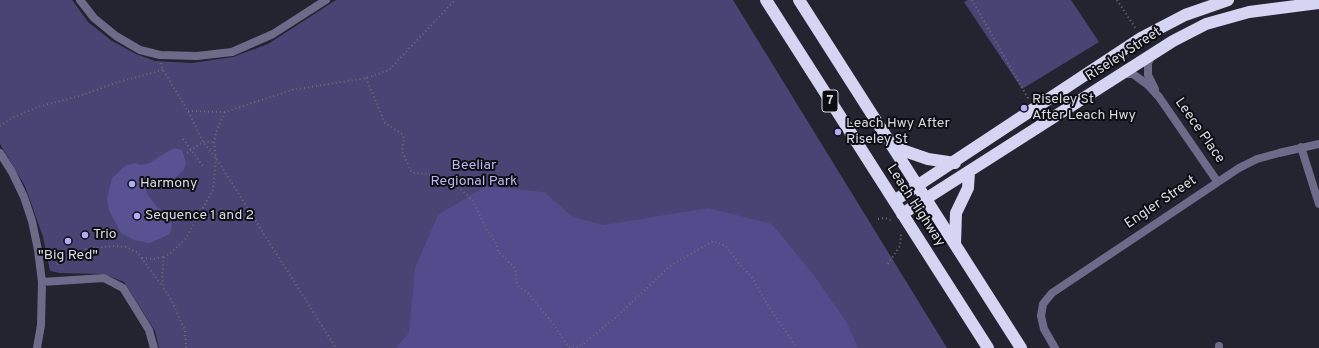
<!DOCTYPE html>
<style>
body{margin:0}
canvas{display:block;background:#242330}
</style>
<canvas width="1319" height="348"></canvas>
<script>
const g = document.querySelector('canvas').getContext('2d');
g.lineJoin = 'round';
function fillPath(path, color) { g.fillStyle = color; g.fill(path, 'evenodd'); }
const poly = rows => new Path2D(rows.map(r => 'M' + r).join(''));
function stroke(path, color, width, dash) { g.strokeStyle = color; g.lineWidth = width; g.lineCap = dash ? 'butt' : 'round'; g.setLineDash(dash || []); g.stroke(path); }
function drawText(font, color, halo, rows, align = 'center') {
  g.font = font + ' Overpass,sans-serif'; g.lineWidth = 4; g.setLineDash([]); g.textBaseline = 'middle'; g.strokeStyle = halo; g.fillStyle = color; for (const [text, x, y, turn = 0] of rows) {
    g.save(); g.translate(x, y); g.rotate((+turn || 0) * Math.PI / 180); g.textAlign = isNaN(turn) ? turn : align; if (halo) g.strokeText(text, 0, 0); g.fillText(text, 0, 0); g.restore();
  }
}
const green = poly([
 [0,0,72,0,88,22,112,41,136,54,155,61,192,63,233,57,268,44,336,0,733,0,947,348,159,348,155,331,124,282,104,274,60,273,50,271,43,237,25,186,0,144],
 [968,0,1071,0,1099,42,1022,89,964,2]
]);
const forest = poly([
 [486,186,544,192,573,217,604,225,708,208,772,224,813,274,847,323,858,348,396,348,409,333,415,268,438,215]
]);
const water = poly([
 [174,148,182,150,186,162,184,170,171,181,153,183,146,189,147,194,157,207,167,216,172,224,170,234,150,243,134,240,121,233,109,210,107,199,112,178,125,166,135,163,142,165,150,163,165,153]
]);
const path = poly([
 [972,0,1029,100],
 [1117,0,1136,29],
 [161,63,163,70,188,111,203,142,216,158,336,348],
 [366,78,385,123,402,134,404,138,402,151,411,171,413,173,428,174,435,178,452,181,473,201,487,230,496,243,498,252,515,268,517,285,527,292,554,325,567,345,571,348,576,347,583,344,614,319,670,266,713,241,726,246,740,265,751,276,769,307,797,348],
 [188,111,225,112],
 [0,126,14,117,38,107,83,95,118,82,163,70],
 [183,139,203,166],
 [187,153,203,142,214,142],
 [878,219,885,218,893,221],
 [142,258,153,259,164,257],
 [57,264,86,249,113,246,126,247,138,253,162,286],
 [888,264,900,246,901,233],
 [186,348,185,331,171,299,163,287,162,275,164,257,172,252,186,238,213,190,216,158,214,142,217,130,225,112,292,90,366,78,389,70,455,0]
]);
const street = poly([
 [80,0,94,18,116,36,140,50,160,55,197,56,232,52,273,34,326,0],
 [1152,55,1148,63,1148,75,1155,89],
 [1123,74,1133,74,1148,85,1159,97,1217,181],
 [1301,147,1319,204],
 [0,153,12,172,24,197,32,221,38,250,42,282,41,325,37,348],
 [42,282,104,278,123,288,149,330,154,348],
 [1219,346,1219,348],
 [1055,348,1044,329,1041,316,1043,304,1052,293,1239,168,1257,159,1279,153,1319,144]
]);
const highway = poly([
 [766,0,988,348],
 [799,0,1021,348],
 [893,147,928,159,955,163],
 [894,201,1141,38,1185,15,1228,0],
 [902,214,1173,41,1206,24,1249,12,1319,3],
 [955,244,956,213,968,188,969,172]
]);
const markers = [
 [1024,108,4,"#b2adf9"],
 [838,132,4,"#b2adf9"],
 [132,184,4,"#b2adf9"],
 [137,216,4,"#b2adf9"],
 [85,235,4,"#b2adf9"],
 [68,241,4,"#b2adf9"]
];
const shields = [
 [830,101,16]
];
const shieldNames = [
 ["7",830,101]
];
const streetNames = [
 ["Riseley Street",1124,55,-33],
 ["Leece Place",1199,131,55],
 ["Engler Street",1161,203,-34],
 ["Leach Highway",915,206,57]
];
const poiNames = [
 ["Riseley St",1032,100],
 ["After Leach Hwy",1032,116],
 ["Leach Hwy After",846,124],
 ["Riseley St",846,140],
 ["Harmony",140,184],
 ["Sequence 1 and 2",145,216],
 ["Trio",93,235],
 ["\"Big Red\"",68,256,"center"]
];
const parkNames = [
 ["Beeliar",474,166],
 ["Regional Park",474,182]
];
fillPath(green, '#494473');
fillPath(forest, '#534b8c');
fillPath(water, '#585192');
stroke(path, '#6e6d78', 2, [1, 3]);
stroke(street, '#6d6b89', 8);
stroke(highway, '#d5d4f2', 12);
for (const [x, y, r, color] of markers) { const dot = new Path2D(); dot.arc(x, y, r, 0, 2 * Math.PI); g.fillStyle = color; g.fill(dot); stroke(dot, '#0e0d13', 1.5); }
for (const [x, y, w] of shields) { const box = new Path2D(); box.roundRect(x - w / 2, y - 11, w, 22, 3); g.fillStyle = '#0e0d13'; g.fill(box); stroke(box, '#dadae3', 1); }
drawText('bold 13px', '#dadae3', null, shieldNames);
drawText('14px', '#dadae3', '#0e0d13', streetNames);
drawText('14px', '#dadae3', '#0e0d13', poiNames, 'left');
drawText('14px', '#bbb9f2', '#0e0d13', parkNames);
</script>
